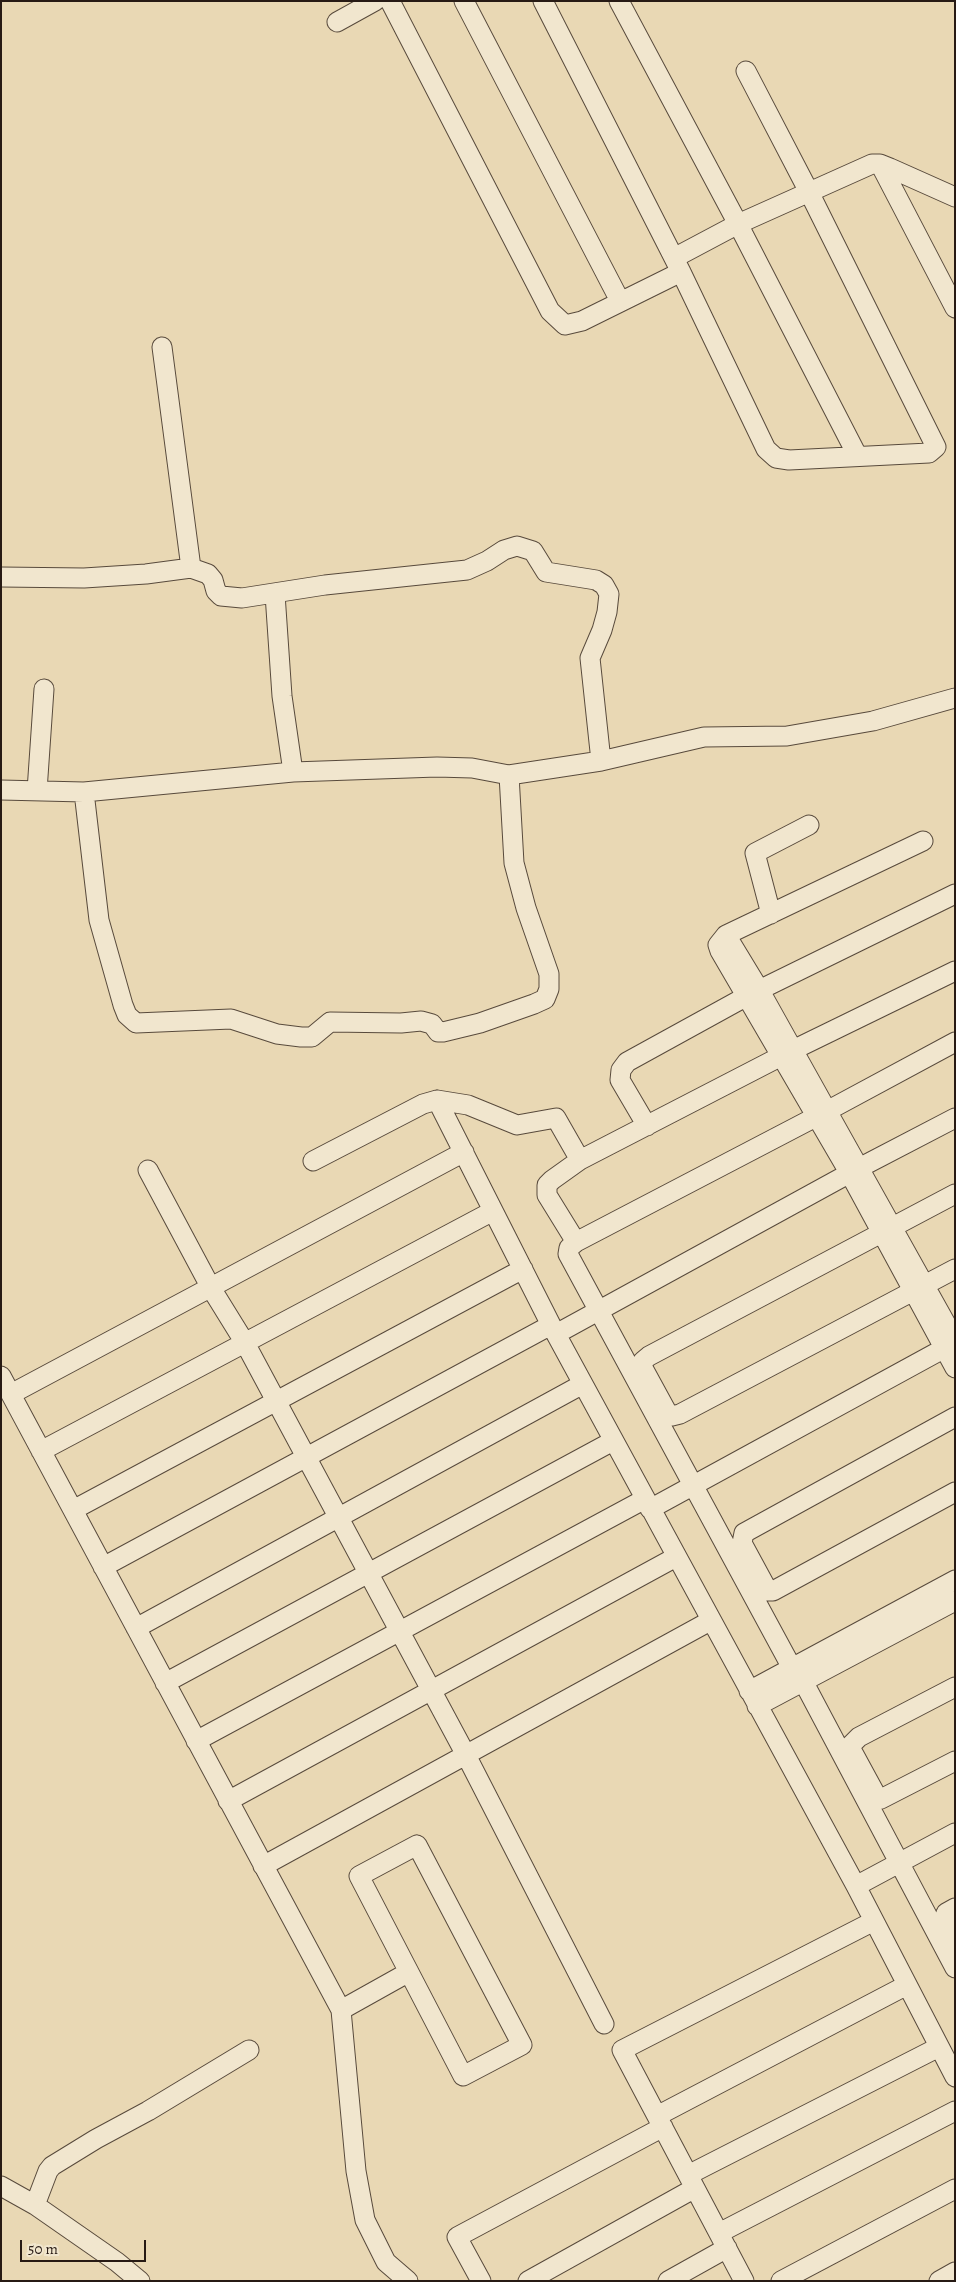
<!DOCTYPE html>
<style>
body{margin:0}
#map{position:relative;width:956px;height:2282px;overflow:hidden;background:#e9d8b4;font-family:Alegreya,serif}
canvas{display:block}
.frame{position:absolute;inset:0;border:2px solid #271a14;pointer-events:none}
.scale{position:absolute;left:20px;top:2240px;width:126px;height:22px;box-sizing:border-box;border:2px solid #271a14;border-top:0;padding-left:6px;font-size:15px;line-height:18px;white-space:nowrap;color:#271a14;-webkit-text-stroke:4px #f1e6ce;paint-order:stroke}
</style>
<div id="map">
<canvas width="956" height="2282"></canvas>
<div class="frame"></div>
<div class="scale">50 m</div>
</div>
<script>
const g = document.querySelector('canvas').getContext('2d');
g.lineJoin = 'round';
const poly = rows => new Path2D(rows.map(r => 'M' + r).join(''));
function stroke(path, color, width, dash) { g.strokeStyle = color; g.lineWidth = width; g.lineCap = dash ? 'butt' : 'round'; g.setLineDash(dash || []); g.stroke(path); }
const minor = poly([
 [390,1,550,311,565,325,582,321,681,272],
 [464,1,620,301],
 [543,1,681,272,766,449,776,458,789,460,929,453,936,447,809,192,746,71],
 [619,1,738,224,857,455],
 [337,22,375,1],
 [880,164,955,308],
 [674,258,738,224,872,164,880,164,890,168,955,197],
 [162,347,191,568],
 [1,577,84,578,146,574,191,568,208,574,213,580,216,591,221,596,242,598,325,585,467,570,487,561,504,550,517,546,533,551,546,572,596,580,604,585,609,594,607,612,602,630,590,658,601,761],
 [275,594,282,696,293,772],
 [1,790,84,792,293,772,437,767,472,768,509,775,601,761,704,737,787,736,873,721,955,698],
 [37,791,44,689],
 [84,792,99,920,123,1005,127,1015,136,1023,231,1019,277,1034,301,1037,312,1037,330,1022,401,1023,421,1021,432,1024,438,1032,443,1032,480,1023,534,1004,545,999,549,989,549,974,526,908,514,863,509,775],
 [771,914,755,853,809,825],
 [726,935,923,841],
 [955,971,793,1050,580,1160,552,1180,547,1185,547,1195,576,1242,827,1111,955,1042],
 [437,1100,468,1105,517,1125,556,1118,580,1160],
 [647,1126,620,1080,621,1070,627,1062,747,996,955,894],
 [313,1161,423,1104,437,1100,551,1325,856,1886,955,2077],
 [148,1170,211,1288,245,1343,466,1755,604,2024],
 [955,1194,649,1356,643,1361,643,1368,667,1412,672,1416,680,1414,955,1269],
 [576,1242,569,1248,568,1254,792,1668],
 [556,1334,859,1168,955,1118],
 [955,1340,760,991,726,935,718,945,720,951,850,1174,955,1368],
 [1,1376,341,2010,356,2171,365,2220,386,2262,408,2281],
 [11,1394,464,1152],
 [955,1417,744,1533,742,1543,768,1591,773,1591,955,1492],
 [41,1451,493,1211],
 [650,1509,954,1343],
 [73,1510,523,1269],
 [103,1567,551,1325],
 [136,1628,583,1384],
 [803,1681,955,1968],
 [165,1683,613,1441],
 [955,1687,859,1737,851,1745,851,1749,876,1795,881,1799,955,1761],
 [749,1691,955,1580],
 [757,1706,955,1601],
 [196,1741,645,1499],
 [228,1801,676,1557],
 [417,1845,522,2045,463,2076,359,1876,417,1845],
 [263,1866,710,1621],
 [856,1886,955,1833],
 [955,1908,946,1913,944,1920,955,1942],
 [341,2010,409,1972],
 [657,2116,907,1985],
 [688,2175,939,2047],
 [1,2186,35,2205,117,2262,140,2281],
 [35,2205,48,2171,52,2166,96,2139,148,2111,249,2050],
 [719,2233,955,2111],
 [481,2281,457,2237,663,2127],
 [528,2281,695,2188],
 [668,2281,727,2248],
 [744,2281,622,2050,874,1921],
 [781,2281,955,2189],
 [939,2281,955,2272]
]);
stroke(minor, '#584a3c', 21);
stroke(minor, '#f1e6ce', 19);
</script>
